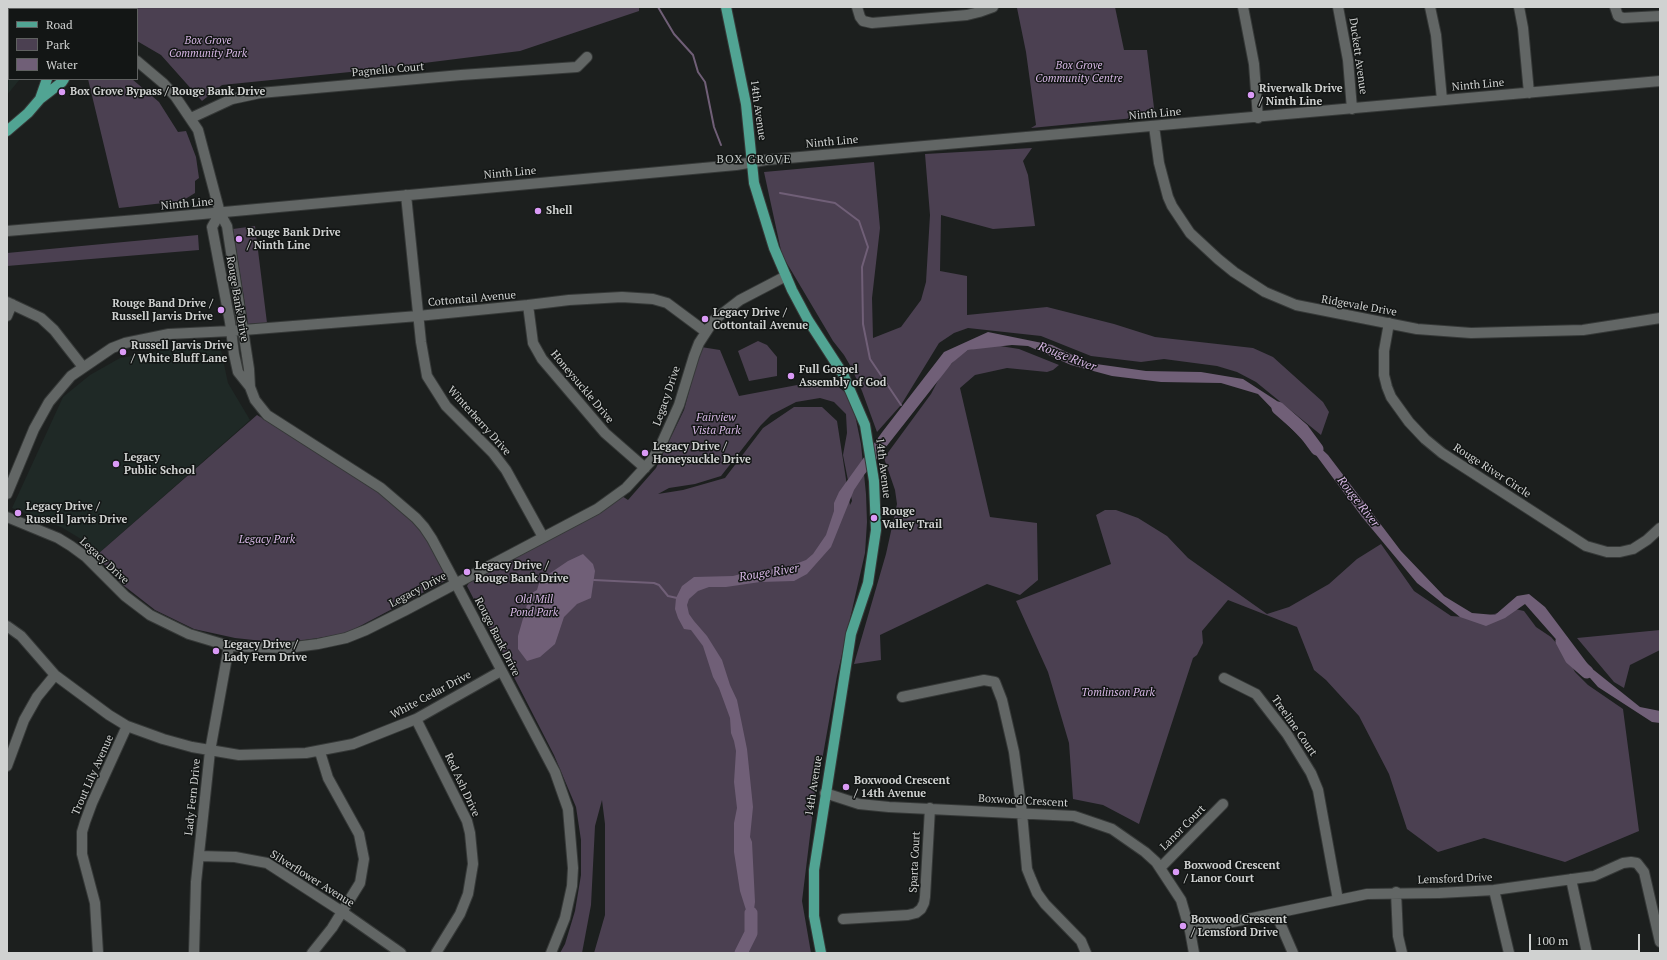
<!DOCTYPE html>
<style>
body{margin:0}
#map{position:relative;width:1667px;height:960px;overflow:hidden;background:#1c1f1e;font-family:"PT Serif",serif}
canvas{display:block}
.frame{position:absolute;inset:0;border:8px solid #d0d2d1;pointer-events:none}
.legend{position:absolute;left:8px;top:8px;width:130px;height:72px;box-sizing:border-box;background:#131615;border:1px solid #5f6160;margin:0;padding:5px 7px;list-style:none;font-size:12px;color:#d0d2d1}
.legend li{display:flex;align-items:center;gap:8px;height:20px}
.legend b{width:20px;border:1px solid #5f6160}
.scale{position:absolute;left:1529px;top:934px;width:111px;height:18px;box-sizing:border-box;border:2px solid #d0d2d1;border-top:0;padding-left:5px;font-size:12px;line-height:14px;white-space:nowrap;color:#d0d2d1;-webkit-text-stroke:3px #131615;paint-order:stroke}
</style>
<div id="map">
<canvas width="1667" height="960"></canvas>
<div class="frame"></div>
<ul class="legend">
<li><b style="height:5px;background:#51a493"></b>Road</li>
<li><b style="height:11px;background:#4b4051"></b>Park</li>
<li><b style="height:11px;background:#705f77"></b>Water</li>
</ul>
<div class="scale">100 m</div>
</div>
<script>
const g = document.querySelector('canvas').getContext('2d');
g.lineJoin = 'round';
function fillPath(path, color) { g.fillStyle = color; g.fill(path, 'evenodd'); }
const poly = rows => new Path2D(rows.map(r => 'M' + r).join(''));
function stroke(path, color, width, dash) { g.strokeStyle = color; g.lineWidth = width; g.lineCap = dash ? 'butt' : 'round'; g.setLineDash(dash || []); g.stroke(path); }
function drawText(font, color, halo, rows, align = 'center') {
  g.font = font + ' "PT Serif",serif'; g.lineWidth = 3; g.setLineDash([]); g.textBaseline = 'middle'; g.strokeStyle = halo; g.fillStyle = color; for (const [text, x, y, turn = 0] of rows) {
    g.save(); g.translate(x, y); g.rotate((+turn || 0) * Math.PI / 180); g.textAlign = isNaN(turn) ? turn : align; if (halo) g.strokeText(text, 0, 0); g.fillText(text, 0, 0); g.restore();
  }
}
const built = poly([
 [7,22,9,23,9,79,20,79,7,95],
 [219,341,228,383,250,420,98,554,81,539,61,527,12,508,63,397,90,375,120,358]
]);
const green = poly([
 [114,7,639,7,639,11,520,51,360,71,222,85,202,101,161,55,137,41,137,9,113,9],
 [1023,7,1115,7,1124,50,1147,50,1155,116,1031,128,1036,125,1026,52,1017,8],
 [88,79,132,79,159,102,178,132,186,131,196,157,199,178,195,181,195,193,182,201,119,208],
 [1032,148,1023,161,1028,175,1035,226,993,229,941,215,940,271,967,276,967,315,1047,307,1114,324,1155,337,1253,348,1273,357,1323,402,1329,412,1321,435,1256,382,1237,372,1217,366,1164,359,1141,362,1091,356,1041,336,968,328,954,333,939,343,901,405,877,432,862,391,851,367,844,355,833,341,782,255,764,172,874,162,880,228,872,298,873,338,901,327,921,300,926,282,930,215,925,154],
 [255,226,267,323,248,324,233,229],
 [198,235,199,250,7,266,7,253],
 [758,341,767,345,777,357,777,376,749,381,738,351],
 [994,345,1019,349,1059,365,1053,370,1047,372,1007,368,975,375,960,388,990,517,1037,523,1038,580,1020,595,987,584,880,635,881,660,854,664,886,554,897,504,895,490,884,458,931,394,941,375,955,360,968,350],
 [701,347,720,350,739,396,829,379,847,394,854,410,861,444,866,494,867,522,865,553,837,676,813,811,802,901,811,953,594,953,605,915,605,824,602,800,595,826,591,905,582,953,560,953,565,944,575,911,581,875,581,840,576,807,554,755,467,586,470,581,622,496,628,500,656,468,684,410],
 [820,398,834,402,846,414,847,433,843,455,852,501,850,505,837,421,822,407,794,407,763,428,725,478,683,490,658,494,669,488,695,484,721,476,761,425,771,415,796,402],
 [257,415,379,490,414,517,446,573,447,580,345,634,305,640,272,642,235,638,194,629,155,610,123,585,101,561,98,554],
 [1105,510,1116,510,1138,518,1167,536,1188,558,1267,614,1289,607,1329,584,1357,559,1381,544,1414,591,1451,616,1477,618,1515,609,1524,611,1536,627,1551,637,1565,653,1575,672,1588,685,1623,709,1639,831,1565,862,1484,838,1438,852,1407,829,1389,774,1359,716,1326,680,1314,670,1297,627,1228,600,1202,631,1203,643,1197,655,1193,658,1139,824,1103,805,1073,799,1069,743,1048,672,1016,601,1111,564,1096,515],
 [1660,630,1660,650,1630,665,1624,688,1614,682,1577,638]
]);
const water = poly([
 [988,332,1052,345,1089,363,1146,371,1201,372,1243,379,1277,401,1287,411,1291,420,1328,455,1401,551,1444,596,1472,613,1495,615,1517,596,1529,594,1545,607,1590,667,1640,707,1660,711,1660,723,1652,722,1598,687,1525,604,1505,618,1486,626,1460,617,1417,583,1362,517,1313,451,1258,394,1221,383,1161,382,1112,376,1071,365,1028,346,1012,345,968,350,952,363,864,475,854,490,831,547,807,574,794,581,760,582,726,587,709,587,698,591,689,599,687,605,689,614,694,621,707,636,722,660,730,685,737,700,747,749,753,807,750,837,752,842,755,902,748,951,745,953,735,953,745,942,747,928,746,910,740,891,734,852,734,823,737,808,734,782,736,751,734,741,731,733,730,718,719,688,713,677,703,646,691,630,684,629,678,618,675,609,676,598,682,586,694,577,733,576,749,572,785,568,806,560,813,554,826,535,834,511,834,503,839,492,883,431,944,352],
 [583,554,593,564,595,571,591,598,577,604,564,617,555,644,540,657,527,661,518,649,518,636,530,594,537,590,540,580,568,561]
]);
const stream = poly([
 [658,7,674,34,693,55,698,72,705,82,714,127,721,145],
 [780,193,835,203,859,221,868,247,862,267,863,324,870,359,901,405],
 [594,580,654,583,659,585,668,596,677,598]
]);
const river = poly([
 [1278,408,1303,430,1317,449],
 [1562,641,1571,658,1587,672],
 [741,953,751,933,751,913]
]);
const minor = poly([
 [23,7,24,9],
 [46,7,51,9],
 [857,7,860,17,863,21,872,23,967,15,979,12,993,7],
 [1243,7,1254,64,1258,118],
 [1338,7,1348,60,1352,109],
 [1430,7,1436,35,1442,100],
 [1519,7,1523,28,1529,93],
 [1615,7,1618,16,1623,18,1660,16],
 [137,61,163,83,175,96,198,130,220,213,227,226,249,369,250,387],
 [191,118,232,99,260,93,461,75,577,67,587,57],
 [1154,126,1159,163,1168,197,1172,206,1190,233,1218,259,1234,272,1265,292,1296,305,1417,329,1471,333,1583,330,1660,318],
 [406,195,421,342,427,376,446,406,493,453,506,470,543,537],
 [220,213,212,227,230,322,234,354,238,372,250,387,255,400,267,415,381,488,416,518,424,527,432,539,456,584,555,772,568,809,573,868,572,886,565,918,551,953],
 [7,231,148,219,736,165,766,160,1660,81],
 [7,302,41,318,54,330,83,367],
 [528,305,533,343,542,359,605,433,645,468],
 [7,316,12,304],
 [1389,323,1384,351,1384,375,1387,387,1391,397,1409,422,1425,439,1442,453,1586,546,1607,552,1620,552,1633,549,1647,540,1660,528],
 [7,494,34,429,49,402,71,376,112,348,125,343,169,334,231,331,418,316,528,305,569,300,622,297,653,299,667,303,706,332],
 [7,517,58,538,71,546,86,557,125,596,150,615,189,634,229,646,253,647,287,648,318,644,346,638,366,630,404,611,597,509,626,488,651,461,660,447,679,405,694,356,699,343,714,320,740,300,786,276],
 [7,626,21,636,55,675,109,715,127,726,163,739,192,747,239,755,306,753,353,744,416,719,501,671],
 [1224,678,1256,694,1287,734,1311,773,1318,790,1338,900],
 [902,697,984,680,995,682,1002,700,1014,752,1022,813,1027,869,1031,879,1037,893,1045,904,1081,941,1086,953],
 [416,719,467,821,470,833,473,864,468,894,460,914,436,953],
 [7,766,24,720,37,697,55,675],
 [825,793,859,804,889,807,1074,816,1112,829,1145,852,1156,862,1181,900,1190,931,1194,953],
 [199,856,235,857,267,863,341,911,401,953],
 [1160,868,1223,804],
 [1571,879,1587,953],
 [1494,890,1509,953],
 [1396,892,1398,936,1402,953],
 [1278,913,1280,923,1293,953],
 [843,919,908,915,916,913,921,909,924,903,925,897,930,808],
 [1190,931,1367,894,1439,893,1494,890,1594,876,1623,863,1631,862,1637,863,1644,872,1660,942],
 [98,953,95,903,82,854,82,832,85,822,92,803,127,726],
 [194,953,196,882,210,751,229,646],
 [312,953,332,928,360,883,364,859,359,834,328,778,320,752]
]);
const major = poly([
 [726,7,746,104,754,183,774,248,792,290,808,320,843,374,865,425,874,481,876,530,868,583,851,634,814,870,814,916,821,953],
 [80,9,81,7],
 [98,9,98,7],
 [40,99,47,79],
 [7,131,28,113,40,99,62,82,64,79]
]);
const markers = [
 [62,92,4,"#da9af6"],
 [1251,95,4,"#da9af6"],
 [538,211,4,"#da9af6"],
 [239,239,4,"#da9af6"],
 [221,310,4,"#da9af6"],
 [705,319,4,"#da9af6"],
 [123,352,4,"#da9af6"],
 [791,376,4,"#da9af6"],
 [645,453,4,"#da9af6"],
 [116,464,4,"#da9af6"],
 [18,513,4,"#da9af6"],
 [874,518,4,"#da9af6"],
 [467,572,4,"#da9af6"],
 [216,651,4,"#da9af6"],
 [846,787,4,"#da9af6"],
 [1176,872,4,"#da9af6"],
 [1183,926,4,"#da9af6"]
];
const parkNames = [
 ["Box Grove",208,41],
 ["Community Park",208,54],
 ["Box Grove",1079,66],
 ["Community Centre",1079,79],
 ["Fairview",716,418],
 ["Vista Park",716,431],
 ["Legacy Park",267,540],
 ["Old Mill",534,600],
 ["Pond Park",534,613],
 ["Tomlinson Park",1118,693]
];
const streetNames = [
 ["Duckett Avenue",1358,56,82],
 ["Pagnello Court",388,70,-5],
 ["Ninth Line",1478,85,-5],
 ["14th Avenue",758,110,82],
 ["Ninth Line",1155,114,-5],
 ["Ninth Line",832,142,-5],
 ["Ninth Line",510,173,-5],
 ["Ninth Line",187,204,-5],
 ["Rouge Bank Drive",237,299,80],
 ["Cottontail Avenue",472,299,-5],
 ["Ridgevale Drive",1359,306,10],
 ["Honeysuckle Drive",582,387,50],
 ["Legacy Drive",667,396,-71],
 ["Winterberry Drive",479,421,48],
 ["14th Avenue",883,468,83],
 ["Rouge River Circle",1492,471,33],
 ["Legacy Drive",104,561,43],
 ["Legacy Drive",418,590,-28],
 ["Rouge Bank Drive",497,637,63],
 ["White Cedar Drive",431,695,-28],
 ["Treeline Court",1294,726,55],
 ["Trout Lily Avenue",93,775,-66],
 ["Red Ash Drive",462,785,65],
 ["14th Avenue",814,786,-81],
 ["Lady Fern Drive",193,797,-84],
 ["Boxwood Crescent",1023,801,3],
 ["Lanor Court",1183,828,-45],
 ["Sparta Court",915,862,-87],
 ["Silverflower Avenue",312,879,32],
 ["Lemsford Drive",1455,879,-2]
];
const poiNames = [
 ["Riverwalk Drive",1259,89],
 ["/ Ninth Line",1259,102],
 ["Box Grove Bypass / Rouge Bank Drive",70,92],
 ["Shell",546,211],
 ["Rouge Bank Drive",247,233],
 ["/ Ninth Line",247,246],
 ["Rouge Band Drive /",213,304,"right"],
 ["Russell Jarvis Drive",213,317,"right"],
 ["Legacy Drive /",713,313],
 ["Cottontail Avenue",713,326],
 ["Russell Jarvis Drive",131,346],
 ["/ White Bluff Lane",131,359],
 ["Full Gospel",799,370],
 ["Assembly of God",799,383],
 ["Legacy Drive /",653,447],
 ["Honeysuckle Drive",653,460],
 ["Legacy",124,458],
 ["Public School",124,471],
 ["Legacy Drive /",26,507],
 ["Russell Jarvis Drive",26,520],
 ["Rouge",882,512],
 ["Valley Trail",882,525],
 ["Legacy Drive /",475,566],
 ["Rouge Bank Drive",475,579],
 ["Legacy Drive /",224,645],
 ["Lady Fern Drive",224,658],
 ["Boxwood Crescent",854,781],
 ["/ 14th Avenue",854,794],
 ["Boxwood Crescent",1184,866],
 ["/ Lanor Court",1184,879],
 ["Boxwood Crescent",1191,920],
 ["/ Lemsford Drive",1191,933]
];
const neighbourhoodNames = [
 ["BOX GROVE",754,160]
];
const waterNames = [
 ["Rouge River",1067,357,21],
 ["Rouge River",1358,502,52],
 ["Rouge River",769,573,-9]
];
fillPath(built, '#1f2926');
fillPath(green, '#4b4051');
fillPath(water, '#705f77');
stroke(stream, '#705f77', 2);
stroke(river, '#705f77', 13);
stroke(minor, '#363938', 12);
stroke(major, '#363938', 12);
stroke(minor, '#626665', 10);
stroke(major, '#51a493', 10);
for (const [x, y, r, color] of markers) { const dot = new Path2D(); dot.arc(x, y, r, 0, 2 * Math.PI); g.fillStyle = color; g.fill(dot); stroke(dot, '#131615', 1.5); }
drawText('italic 11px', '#d7b7e5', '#131615', parkNames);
drawText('11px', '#d0d2d1', '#131615', streetNames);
drawText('bold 11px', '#d0d2d1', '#131615', poiNames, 'left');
g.letterSpacing = '1px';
drawText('12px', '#bec3c1', '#131615', neighbourhoodNames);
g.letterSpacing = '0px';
drawText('italic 12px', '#d7b7e5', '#131615', waterNames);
</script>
